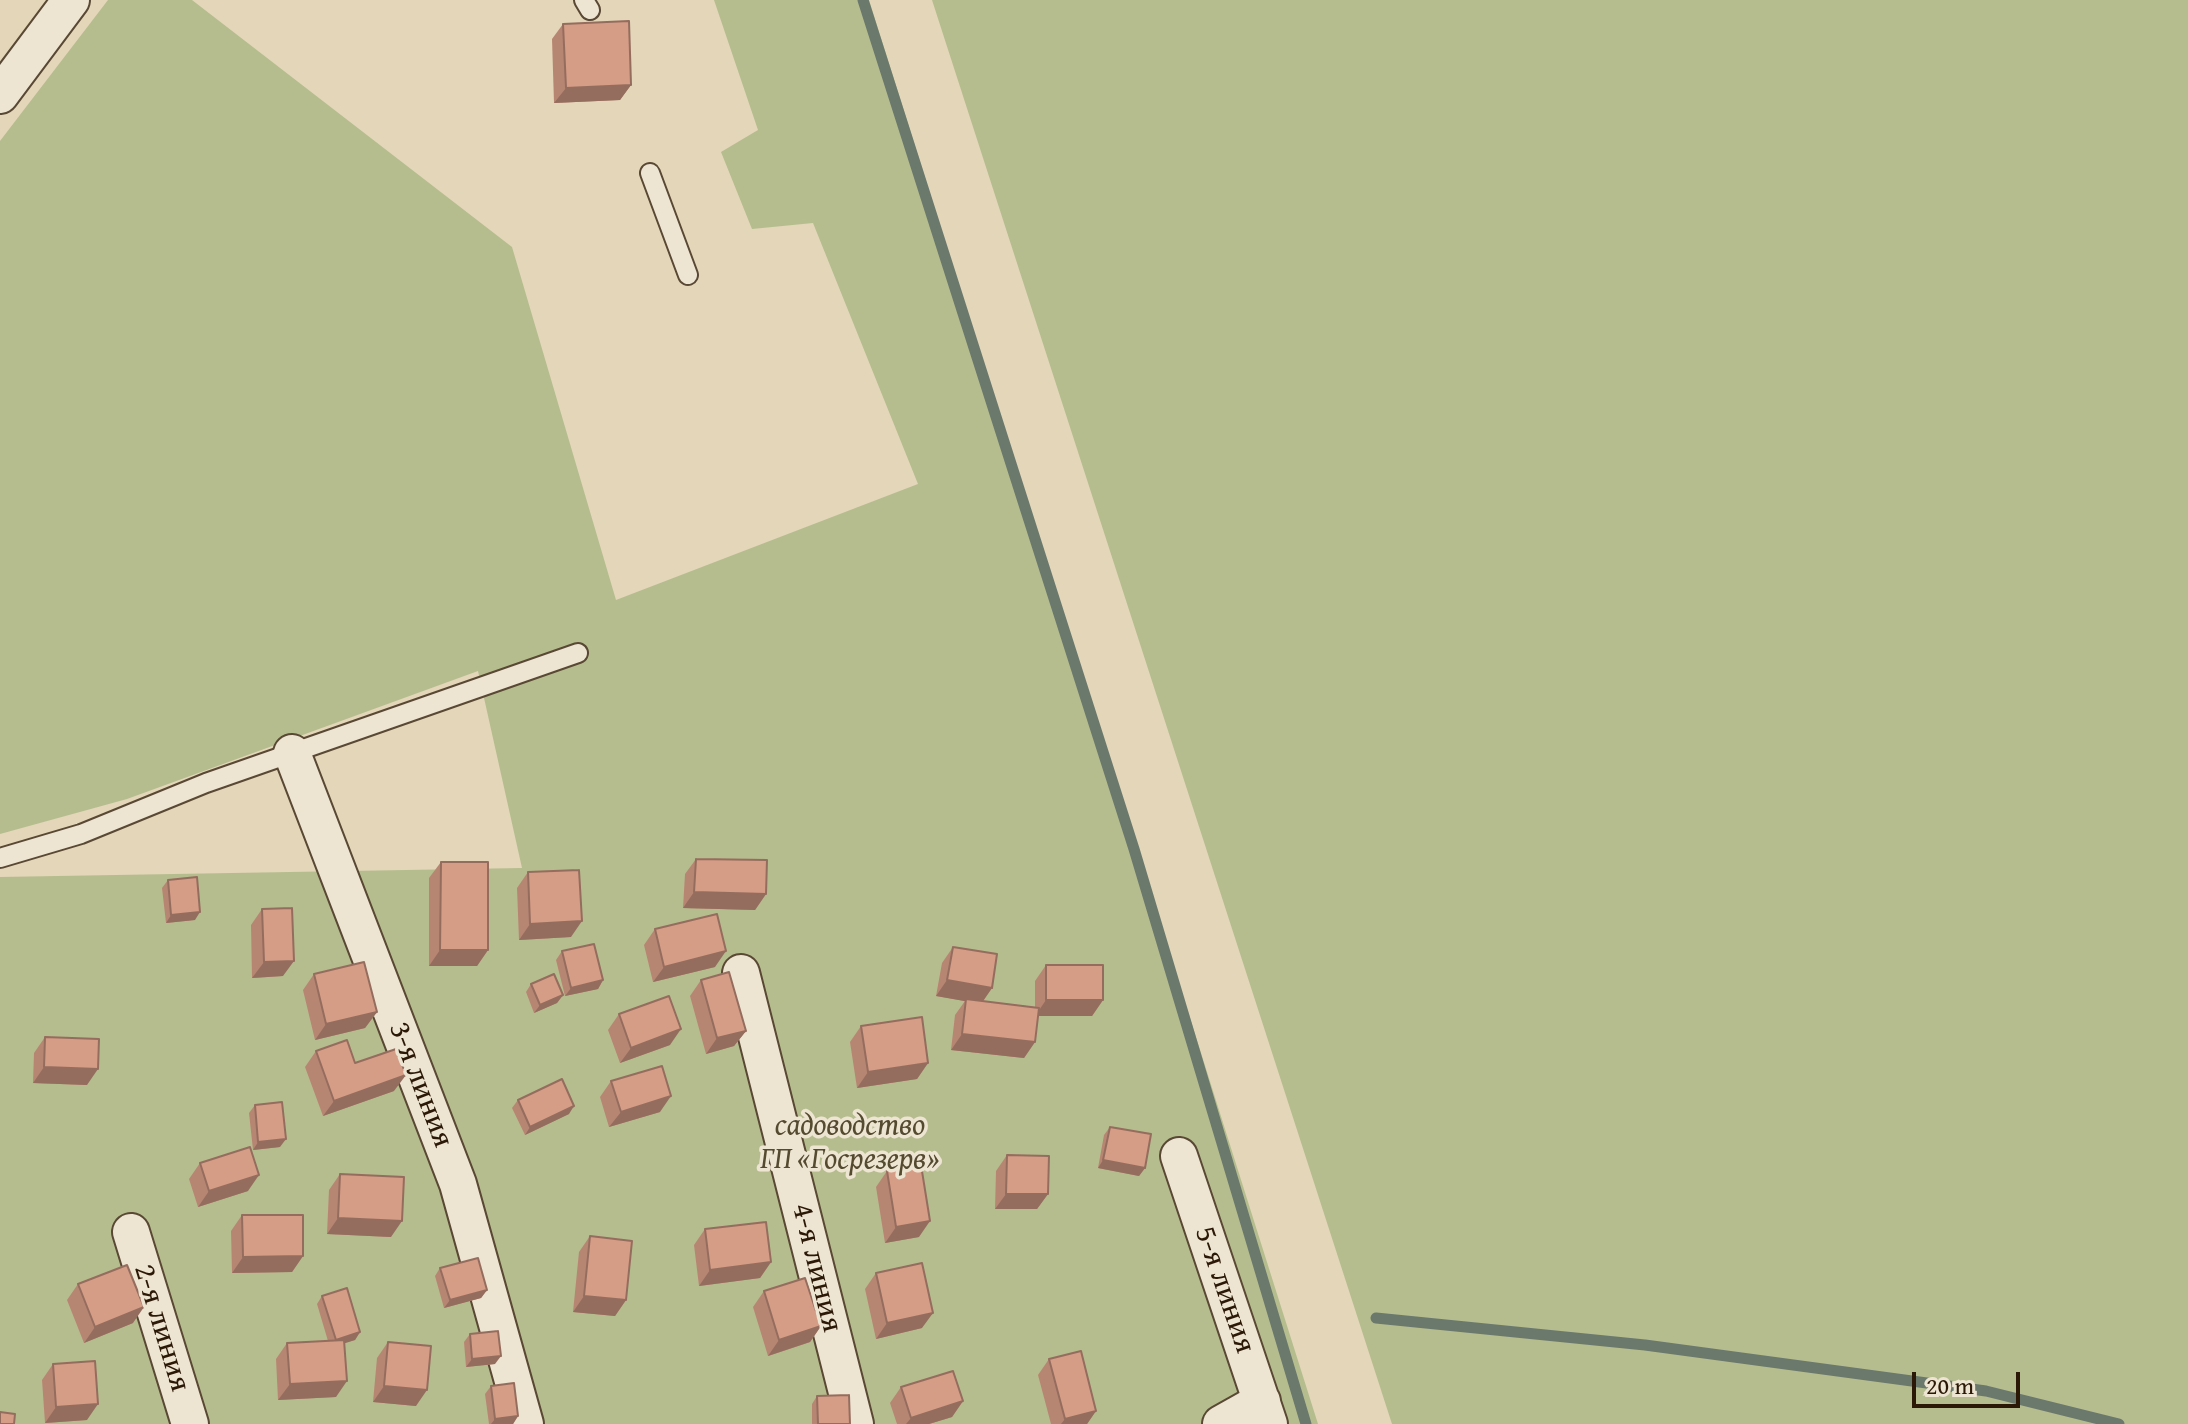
<!DOCTYPE html>
<meta charset="utf-8">
<style>
body{margin:0}
#map{position:relative;width:2188px;height:1424px;overflow:hidden;background:#e3d6b9;font-family:"Gentium Book Plus",serif}
canvas{display:block}
.scale{position:absolute;left:1912px;top:1372px;width:108px;height:36px;box-sizing:border-box;border:4px solid #2b1806;border-top:0;padding-left:10px;font-size:24px;line-height:28px;white-space:nowrap;color:#2b1806;-webkit-text-stroke:6px #ede4d2;paint-order:stroke}
</style>
<div id="map">
<canvas width="2188" height="1424"></canvas>
<div class="scale">20 m</div>
</div>
<script>
const g = document.querySelector('canvas').getContext('2d');
g.lineJoin = 'round';
function fillPath(path, color) { g.fillStyle = color; g.fill(path, 'evenodd'); }
const poly = rows => new Path2D(rows.map(r => 'M' + r).join(''));
function stroke(path, color, width, dash) { g.strokeStyle = color; g.lineWidth = width; g.lineCap = dash ? 'butt' : 'round'; g.setLineDash(dash || []); g.stroke(path); }
function drawText(font, color, halo, rows, align = 'center') {
  g.font = font + ' "Gentium Book Plus",serif'; g.lineWidth = 7; g.setLineDash([]); g.textBaseline = 'middle'; g.strokeStyle = halo; g.fillStyle = color; for (const [text, x, y, turn = 0] of rows) {
    g.save(); g.translate(x, y); g.rotate((+turn || 0) * Math.PI / 180); g.textAlign = isNaN(turn) ? turn : align; if (halo) g.strokeText(text, 0, 0); g.fillText(text, 0, 0); g.restore();
  }
}
const green = poly([
 [108,0,192,0,512,247,616,600,918,484,813,223,752,229,721,152,758,130,714,0,869,0,1318,1424,0,1424,0,877,522,868,478,671,127,799,0,834,0,141],
 [932,0,2188,0,2188,1424,1392,1424]
]);
const stream = poly([
 [863,0,1134,849,1306,1424],
 [1376,1318,1645,1345,1986,1391,2119,1424]
]);
const service = poly([
 [584,0,590,10],
 [650,173,688,275],
 [0,858,81,834,206,783,578,653]
]);
const minor = poly([
 [0,95,71,0],
 [292,753,458,1184,525,1424],
 [741,973,855,1424],
 [1179,1156,1269,1424],
 [131,1232,190,1424],
 [1221,1424,1262,1401]
]);
const wall = poly([
 [563,24,631,85,620,100,554,103,552,39],
 [696,859,766,894,755,910,683,908,685,874],
 [441,862,488,950,477,966,429,966,429,878],
 [528,872,571,937,519,940,517,888],
 [168,880,195,920,166,923,162,888],
 [262,909,283,976,252,978,251,925],
 [655,929,715,967,653,982,644,945],
 [953,947,992,988,983,1001,1035,1007,1035,981,1046,965,1103,1000,1092,1016,1038,1016,1035,1042,1024,1058,951,1050,955,1015,965,1001,936,996,942,963],
 [562,951,603,980,598,989,565,996,556,960],
 [314,974,377,1012,365,1028,315,1040,303,990],
 [701,980,746,1031,734,1046,706,1054,690,996],
 [531,984,563,995,557,1003,534,1013,526,992],
 [619,1014,670,1045,620,1063,608,1030],
 [861,1026,928,1063,917,1079,857,1088,850,1042],
 [45,1037,87,1085,33,1083,34,1053],
 [316,1051,355,1063,394,1091,323,1116,305,1067],
 [611,1081,660,1112,609,1127,600,1097],
 [518,1100,569,1114,525,1135,512,1108],
 [255,1105,280,1147,253,1150,249,1113],
 [1110,1127,1145,1168,1139,1176,1098,1168,1104,1135],
 [1007,1155,1048,1194,1037,1209,995,1209,996,1171],
 [200,1163,248,1191,198,1207,189,1179],
 [887,1171,919,1237,885,1243,876,1187],
 [340,1174,391,1237,327,1234,329,1190],
 [242,1215,303,1256,292,1272,232,1273,231,1231],
 [705,1229,771,1262,760,1278,699,1286,694,1245],
 [590,1236,626,1300,615,1316,573,1312,579,1252],
 [440,1268,487,1290,481,1298,444,1308,435,1276],
 [876,1273,922,1328,876,1339,865,1289],
 [78,1284,133,1323,84,1343,67,1300],
 [764,1291,821,1326,810,1342,768,1356,753,1307],
 [322,1296,360,1332,355,1340,344,1343,336,1397,278,1400,276,1359,287,1343,328,1341,317,1304],
 [470,1334,495,1364,466,1367,464,1342],
 [388,1342,416,1406,373,1402,377,1358],
 [1049,1359,1096,1411,1087,1424,1051,1424,1038,1375],
 [53,1364,87,1420,45,1423,42,1380],
 [491,1386,518,1416,513,1424,489,1424,485,1394],
 [901,1387,963,1401,952,1417,929,1424,897,1424,890,1403],
 [817,1396,850,1424,812,1424,812,1404]
]);
const shadedWall = poly([
 [631,85,620,100,554,103,566,88],
 [694,892,766,894,755,910,683,908],
 [200,912,195,920,166,923,171,915],
 [582,921,571,937,519,940,530,924],
 [440,950,488,950,477,966,429,966],
 [726,951,715,967,653,982,664,967],
 [294,961,283,976,252,978,264,962],
 [603,980,598,989,565,996,571,988],
 [947,980,992,988,981,1004,936,996],
 [563,995,557,1003,534,1013,540,1005],
 [1046,1000,1103,1000,1092,1016,1035,1016],
 [377,1012,365,1028,315,1040,326,1024],
 [681,1029,670,1045,620,1063,631,1048],
 [746,1031,734,1046,706,1054,717,1038],
 [962,1034,1035,1042,1024,1058,951,1050],
 [928,1063,917,1079,857,1088,868,1072],
 [44,1067,98,1069,87,1085,33,1083],
 [406,1075,394,1091,323,1116,334,1101],
 [671,1096,660,1112,609,1127,621,1112],
 [574,1106,569,1114,525,1135,530,1127],
 [286,1139,280,1147,253,1150,258,1142],
 [1103,1160,1145,1168,1139,1176,1098,1168],
 [259,1175,248,1191,198,1207,209,1191],
 [1006,1194,1048,1194,1037,1209,995,1209],
 [338,1218,402,1221,391,1237,327,1234],
 [930,1221,919,1237,885,1243,896,1227],
 [303,1256,292,1272,232,1273,243,1257],
 [771,1262,760,1278,699,1286,710,1270],
 [487,1290,481,1298,444,1308,450,1300],
 [584,1296,626,1300,615,1316,573,1312],
 [144,1307,133,1323,84,1343,95,1327],
 [933,1313,922,1328,876,1339,887,1323],
 [821,1326,810,1342,768,1356,779,1340],
 [360,1332,355,1340,330,1348,336,1340],
 [501,1356,495,1364,466,1367,472,1359],
 [347,1381,336,1397,278,1400,290,1384],
 [384,1386,427,1390,416,1406,373,1402],
 [963,1401,952,1417,929,1424,906,1424,911,1418],
 [98,1404,87,1420,45,1423,56,1407],
 [1096,1411,1087,1424,1061,1424,1065,1419],
 [518,1416,513,1424,491,1424,495,1419]
]);
const building = poly([
 [629,21,631,85,566,88,563,24,629,21],
 [696,859,767,860,766,894,694,892,696,859],
 [441,862,488,862,488,950,440,950,441,862],
 [579,870,582,921,530,924,528,872,579,870],
 [197,877,200,912,171,915,168,880,197,877],
 [292,908,294,961,264,962,262,909,292,908],
 [717,914,726,951,664,967,655,929,717,914],
 [594,944,603,980,571,988,562,951,594,944],
 [953,947,997,954,992,988,947,980,953,947],
 [364,962,377,1012,326,1024,314,974,364,962],
 [1046,965,1103,965,1103,1000,1046,1000,1046,965],
 [729,972,746,1031,717,1038,701,980,729,972],
 [554,974,563,995,540,1005,531,984,554,974],
 [669,996,681,1029,631,1048,619,1014,669,996],
 [966,999,1039,1008,1035,1042,962,1034,966,999],
 [922,1017,928,1063,868,1072,861,1026,922,1017],
 [45,1037,99,1039,98,1069,44,1067,45,1037],
 [347,1040,355,1063,396,1049,406,1075,334,1101,316,1051,347,1040],
 [662,1066,671,1096,621,1112,611,1081,662,1066],
 [562,1079,574,1106,530,1127,518,1100,562,1079],
 [282,1102,286,1139,258,1142,255,1105,282,1102],
 [1110,1127,1151,1134,1145,1168,1103,1160,1110,1127],
 [250,1147,259,1175,209,1191,200,1163,250,1147],
 [1007,1155,1049,1156,1048,1194,1006,1194,1007,1155],
 [921,1165,930,1221,896,1227,887,1171,921,1165],
 [340,1174,404,1177,402,1221,338,1218,340,1174],
 [242,1215,303,1215,303,1256,243,1257,242,1215],
 [766,1222,771,1262,710,1270,705,1229,766,1222],
 [590,1236,632,1241,626,1300,584,1296,590,1236],
 [478,1258,487,1290,450,1300,440,1268,478,1258],
 [922,1263,933,1313,887,1323,876,1273,922,1263],
 [127,1265,144,1307,95,1327,78,1284,127,1265],
 [805,1278,821,1326,779,1340,764,1291,805,1278],
 [347,1288,360,1332,336,1340,322,1296,347,1288],
 [498,1331,501,1356,472,1359,470,1334,498,1331],
 [344,1340,347,1381,290,1384,287,1343,344,1340],
 [388,1342,431,1346,427,1390,384,1386,388,1342],
 [1081,1351,1096,1411,1065,1419,1049,1359,1081,1351],
 [95,1361,98,1404,56,1407,53,1364,95,1361],
 [953,1371,963,1401,911,1418,901,1387,953,1371],
 [514,1383,518,1416,495,1419,491,1386,514,1383],
 [849,1395,850,1424,818,1424,817,1396,849,1395],
 [0,1412,15,1414,14,1424,0,1424,0,1412]
]);
const streetNames = [
 ["3-я линия",420,1085,69],
 ["4-я линия",816,1268,76],
 ["5-я линия",1224,1290,71],
 ["2-я линия",161,1328,73]
];
const parkNames = [
 ["садоводство",850,1126],
 ["ГП «Госрезерв»",850,1160]
];
fillPath(green, '#b5bd8e');
stroke(stream, '#6b796d', 11);
stroke(service, '#594833', 22);
stroke(minor, '#594833', 40);
stroke(service, '#ede4d2', 18);
stroke(minor, '#ede4d2', 36);
fillPath(wall, '#b78673');
fillPath(shadedWall, '#956d5e');
fillPath(building, '#d59c86');
stroke(building, '#956d5e', 2);
drawText('30px', '#2b1806', '#ede4d2', streetNames);
drawText('italic 30px', '#544a2f', '#ede4d2', parkNames);
</script>
